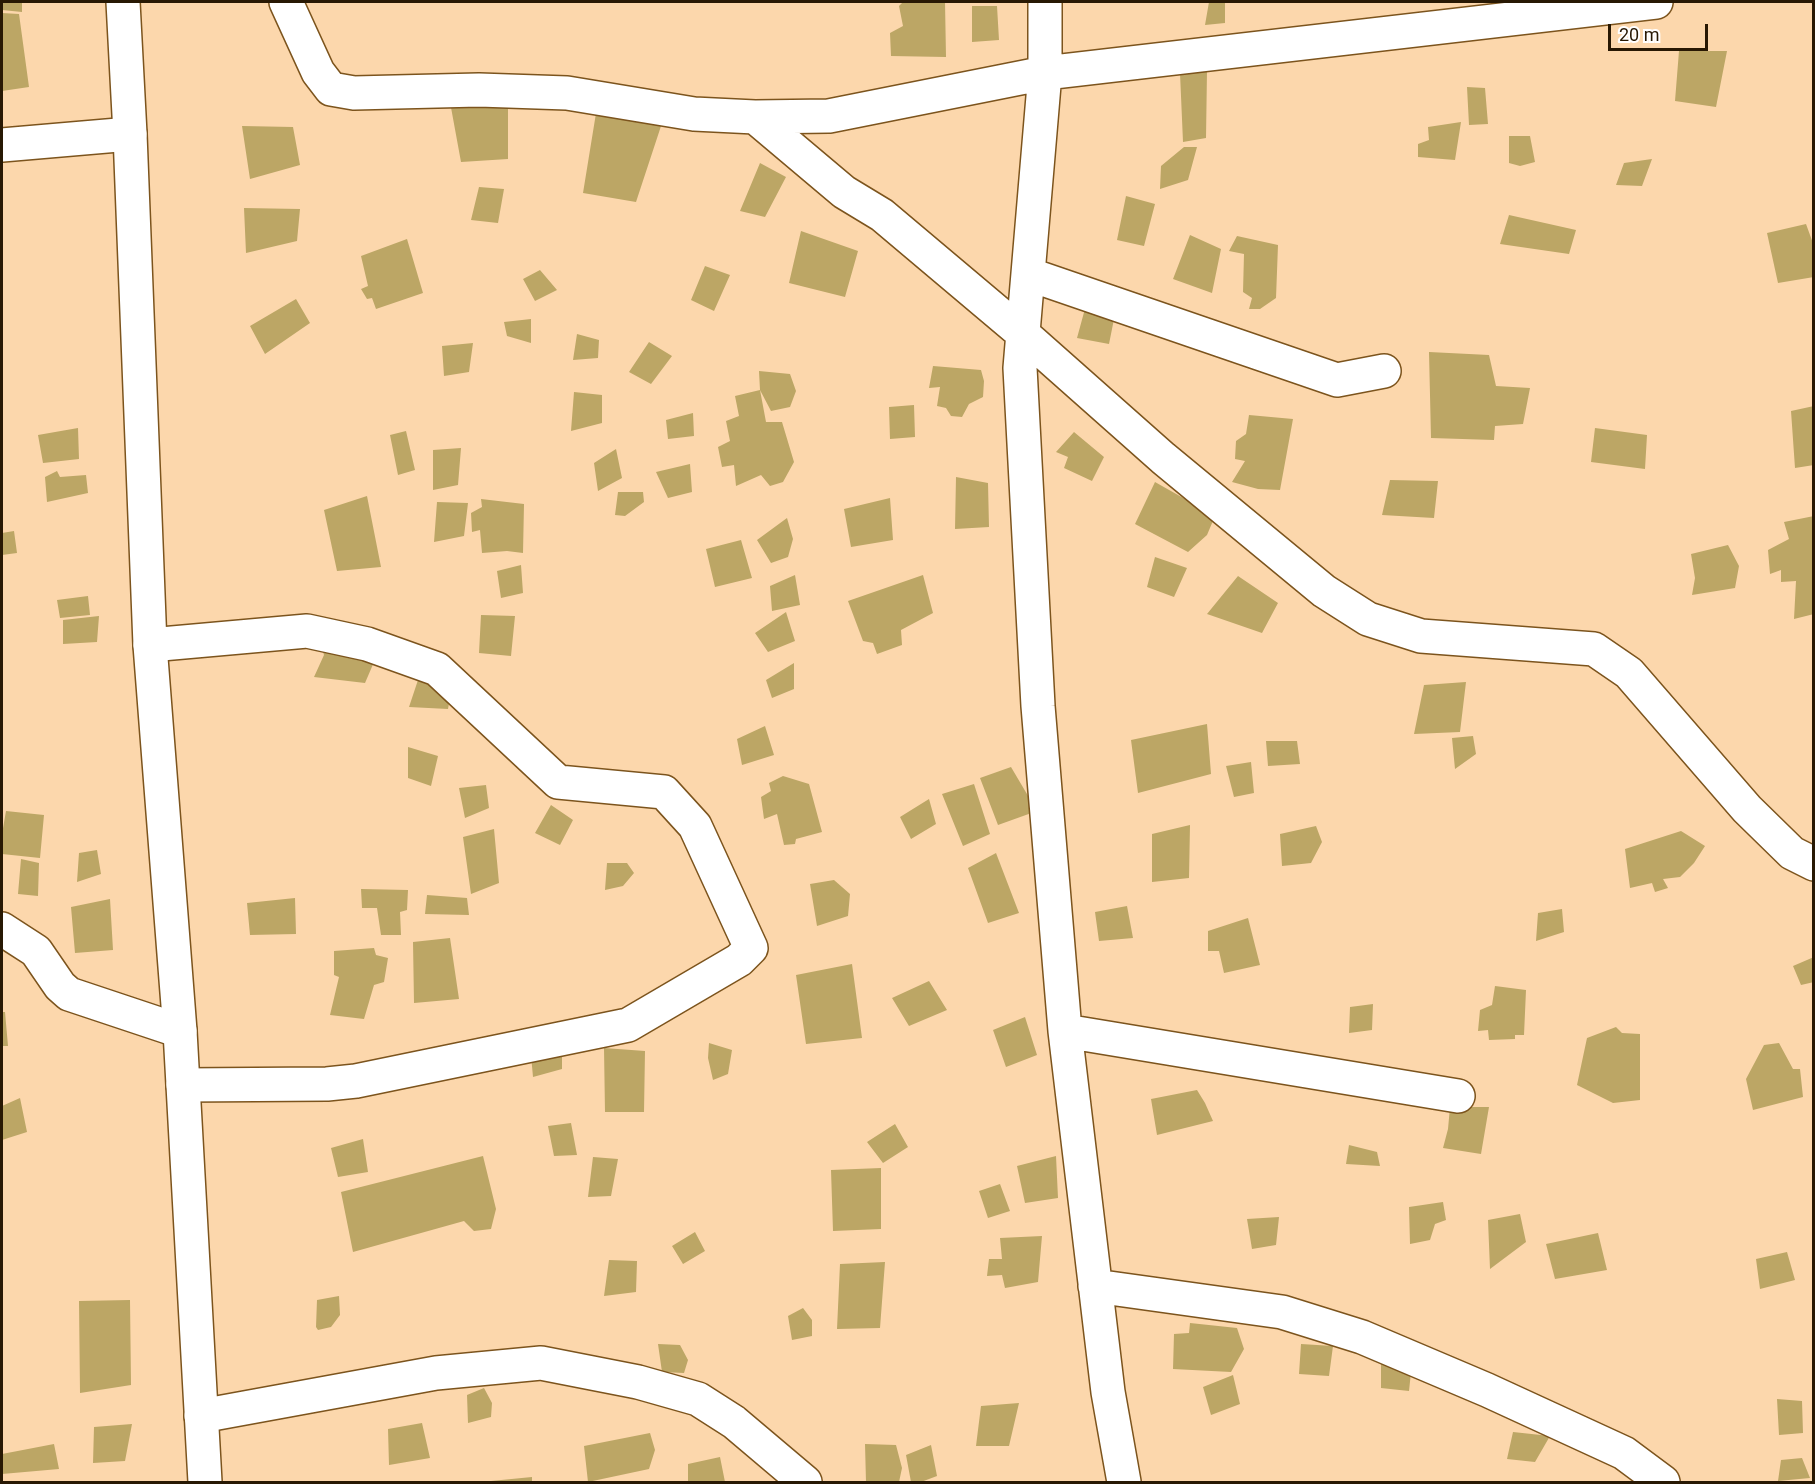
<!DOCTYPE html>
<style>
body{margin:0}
#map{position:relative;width:1815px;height:1484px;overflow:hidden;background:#fcd7ac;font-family:Roboto,sans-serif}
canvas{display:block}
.frame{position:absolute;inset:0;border:3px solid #281803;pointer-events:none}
.scale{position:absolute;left:1608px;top:24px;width:100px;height:27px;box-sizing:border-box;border:3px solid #281803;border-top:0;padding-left:8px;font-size:18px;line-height:21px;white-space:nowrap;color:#281803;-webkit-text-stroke:4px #fff;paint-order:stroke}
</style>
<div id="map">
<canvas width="1815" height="1484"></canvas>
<div class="frame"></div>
<div class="scale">20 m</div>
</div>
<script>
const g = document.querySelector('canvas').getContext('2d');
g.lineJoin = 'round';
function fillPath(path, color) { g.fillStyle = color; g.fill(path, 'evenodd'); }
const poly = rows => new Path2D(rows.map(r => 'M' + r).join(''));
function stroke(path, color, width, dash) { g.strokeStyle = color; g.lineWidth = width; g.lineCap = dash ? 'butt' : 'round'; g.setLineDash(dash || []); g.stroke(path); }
const building = poly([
 [2,2,22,2,22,12,2,10],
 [903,2,945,2,946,57,891,56,890,33,903,26,899,6],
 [1209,2,1225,2,1225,23,1205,25],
 [972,6,997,6,999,40,972,42],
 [2,13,19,14,29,87,2,91],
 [1679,51,1727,51,1716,107,1675,101],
 [1207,71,1206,138,1183,142,1180,73],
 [1467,87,1485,88,1488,124,1469,125],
 [450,102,508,106,508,159,461,162],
 [597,107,663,120,636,202,583,193],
 [1461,122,1455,160,1418,157,1418,144,1429,140,1428,127],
 [242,126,293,127,300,165,250,179],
 [1509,136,1530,136,1535,162,1520,166,1509,163],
 [1184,147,1197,147,1188,180,1160,189,1161,166],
 [1652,159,1642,186,1616,185,1624,163],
 [760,163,786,177,765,217,740,211],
 [479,187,504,189,498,223,471,220],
 [1126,196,1155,204,1144,246,1117,240],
 [244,208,300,209,297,241,246,253],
 [1509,215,1576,230,1569,254,1500,244],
 [1806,224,1814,246,1814,277,1778,283,1767,233],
 [801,231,858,251,845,297,789,283],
 [1190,235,1221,249,1212,293,1173,279],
 [1237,236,1278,245,1276,298,1260,309,1249,309,1252,298,1243,292,1244,254,1229,251],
 [407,239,423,293,376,309,372,298,367,299,361,289,368,286,361,256],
 [705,266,730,275,714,311,691,300],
 [540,270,557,290,535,301,523,279],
 [296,299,310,323,265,354,250,326],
 [1086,305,1115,314,1109,344,1077,338],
 [531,319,531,343,507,336,504,322],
 [577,334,599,340,598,358,573,360],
 [649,342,672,356,651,384,629,372],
 [473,343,469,372,444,376,442,346],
 [1429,352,1489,355,1496,386,1530,388,1523,424,1495,426,1494,440,1431,438],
 [933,366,981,370,984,381,983,397,969,404,962,417,951,416,946,408,937,406,940,387,929,388],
 [759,371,790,374,796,391,790,407,771,411,760,390],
 [760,390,766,422,782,422,794,462,783,482,770,486,761,475,736,486,734,465,722,467,718,447,730,441,726,421,739,416,735,396],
 [574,392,602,395,602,423,571,431],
 [914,405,915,437,890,439,889,407],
 [1814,406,1814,465,1795,468,1791,411],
 [693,413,694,436,668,439,666,420],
 [1249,415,1293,419,1280,490,1258,489,1232,482,1245,461,1235,459,1236,441,1246,434],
 [78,428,79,459,43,463,38,435],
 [1595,428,1647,435,1645,469,1591,462],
 [406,431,415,470,398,475,390,435],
 [1074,432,1104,457,1092,481,1064,468,1068,457,1056,452],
 [461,448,458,485,433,490,433,450],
 [616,449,622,478,598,491,594,463],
 [690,464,692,492,668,498,656,472],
 [57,471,60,477,86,475,88,493,47,502,45,477],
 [956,477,988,483,989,527,955,529],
 [1390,480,1438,481,1434,518,1382,515],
 [1155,482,1215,516,1207,535,1188,552,1135,524],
 [618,492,643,492,644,502,625,516,615,515],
 [367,496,381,567,337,571,324,510],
 [890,498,893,540,851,547,844,509],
 [481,499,524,504,523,553,507,551,482,553,480,530,472,532,471,513,482,507],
 [437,502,468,503,464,536,434,542],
 [1814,516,1814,614,1794,619,1796,581,1781,582,1781,570,1770,574,1768,550,1789,539,1784,522],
 [787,518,793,539,788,557,771,563,757,540],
 [14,531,17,553,2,555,2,533],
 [741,540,752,578,715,587,706,549],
 [1728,545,1739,566,1735,588,1692,595,1695,578,1691,554],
 [1155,557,1187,568,1174,597,1147,587],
 [521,565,523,593,501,598,497,571],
 [795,575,800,605,772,611,770,586],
 [923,575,933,613,901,630,902,645,877,654,873,643,863,641,848,601],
 [1238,576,1278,603,1262,633,1207,614],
 [88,596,90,615,60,618,57,600],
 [786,612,795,641,768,652,755,633],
 [481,615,515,616,511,656,479,653],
 [99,616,97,642,63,644,63,620],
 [318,636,377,655,365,683,314,677,324,655],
 [794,663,794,689,772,698,766,680],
 [422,668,454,675,448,709,409,707],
 [1466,682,1460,732,1414,734,1424,685],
 [1207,724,1211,774,1138,793,1131,740],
 [765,726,774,755,742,765,737,739],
 [1473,736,1476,754,1455,769,1452,738],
 [1266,741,1297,741,1300,764,1268,766],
 [408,747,438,756,431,786,408,778],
 [1251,762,1254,793,1234,797,1226,766],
 [1011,767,1037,811,998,825,980,778],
 [783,776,809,784,822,832,796,839,795,844,784,845,777,814,764,819,761,797,771,791,769,783],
 [974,784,990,834,963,846,942,794],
 [486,785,489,808,465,818,459,788],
 [929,799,936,824,911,839,900,817],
 [551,805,573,820,560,845,535,833],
 [6,811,44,815,40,858,2,854,2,834],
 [1190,825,1189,878,1152,882,1152,834],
 [1316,826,1322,842,1311,863,1282,866,1280,834],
 [494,829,499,883,471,894,463,837],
 [1681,831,1705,846,1694,863,1680,877,1663,879,1668,888,1655,892,1652,883,1630,888,1625,849],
 [97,850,101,874,77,882,79,853],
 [996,853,1019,913,988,923,968,868],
 [21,859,39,863,38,896,18,894],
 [607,863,627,863,634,873,623,886,605,890],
 [834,880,850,894,848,916,817,926,810,884],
 [361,889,408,890,407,910,400,912,401,935,381,935,377,908,362,908],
 [427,895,467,898,469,915,425,914],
 [295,898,296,934,250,935,247,903],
 [110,899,113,950,75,953,71,907],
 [1127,906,1133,938,1099,941,1095,912],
 [1562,909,1564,932,1536,941,1538,913],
 [1248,918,1260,965,1224,973,1219,951,1208,951,1208,931],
 [450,938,459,999,414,1003,413,942],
 [374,948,376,955,388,958,384,982,374,985,364,1019,330,1015,339,977,334,975,334,951],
 [1814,957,1814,982,1801,985,1793,966],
 [852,964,862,1038,806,1044,796,975],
 [929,981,947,1010,909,1026,892,998],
 [1495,986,1526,990,1524,1035,1515,1035,1515,1039,1489,1040,1488,1030,1478,1031,1480,1010,1492,1005],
 [1373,1004,1372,1030,1349,1033,1350,1007],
 [2,1012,5,1012,8,1046,2,1046],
 [1025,1017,1037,1055,1006,1067,993,1030],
 [562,1027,562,1069,533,1077,529,1033],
 [1616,1027,1622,1033,1640,1034,1640,1100,1613,1103,1577,1085,1587,1038],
 [709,1043,732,1050,728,1074,713,1080,708,1058],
 [1779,1043,1793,1069,1800,1069,1803,1097,1753,1110,1746,1079,1764,1045],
 [604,1048,645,1051,644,1112,605,1112],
 [1197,1090,1205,1103,1213,1121,1157,1135,1151,1099],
 [20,1098,27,1132,2,1140,2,1106],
 [1450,1107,1489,1107,1481,1154,1443,1148,1448,1129],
 [571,1123,577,1155,554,1156,548,1126],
 [895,1124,908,1147,883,1163,867,1142],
 [363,1139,368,1172,338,1177,331,1148],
 [1349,1145,1377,1152,1380,1166,1346,1164],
 [483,1156,496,1209,491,1229,474,1231,464,1221,353,1252,341,1192],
 [1056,1156,1058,1198,1025,1203,1017,1166],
 [593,1157,618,1159,611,1196,588,1197],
 [881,1168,881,1229,833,1231,831,1170],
 [1000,1184,1010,1211,988,1218,979,1191],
 [1443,1202,1446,1220,1435,1224,1430,1240,1410,1244,1409,1207],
 [1520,1214,1526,1242,1490,1269,1488,1220],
 [1279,1217,1276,1245,1252,1249,1247,1219],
 [695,1232,705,1251,683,1264,672,1246],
 [1598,1233,1607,1270,1555,1279,1546,1244],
 [1042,1236,1038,1282,1005,1288,1002,1275,987,1276,989,1259,1002,1259,1000,1238],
 [1787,1252,1795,1280,1760,1289,1756,1259],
 [609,1260,637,1261,636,1292,604,1296],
 [885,1262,880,1328,837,1329,840,1264],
 [339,1296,340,1315,331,1327,318,1330,316,1327,317,1300],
 [130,1300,131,1385,80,1393,79,1301],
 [803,1308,812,1320,812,1336,792,1340,788,1316],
 [1190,1323,1237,1328,1244,1349,1231,1372,1173,1369,1174,1334,1189,1333],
 [658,1344,680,1345,688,1360,684,1373,662,1372],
 [1301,1344,1333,1346,1329,1376,1299,1374],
 [1412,1363,1409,1391,1381,1388,1381,1364],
 [1233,1375,1240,1404,1211,1415,1203,1387],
 [484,1388,492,1403,491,1417,468,1423,467,1395],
 [1777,1399,1802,1401,1803,1433,1779,1435],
 [1019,1403,1009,1446,976,1446,981,1406],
 [422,1423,430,1458,389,1465,388,1429],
 [132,1424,125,1461,93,1463,94,1427],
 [1513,1432,1550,1436,1535,1462,1507,1459],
 [650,1433,655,1450,649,1469,588,1482,584,1446],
 [54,1444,59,1469,2,1474,2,1454],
 [865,1444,896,1445,902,1468,899,1482,866,1482],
 [931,1445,937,1476,921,1482,911,1482,906,1455],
 [720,1457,725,1482,688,1482,688,1464],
 [1802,1458,1810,1478,1778,1481,1781,1460],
 [532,1477,532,1482,491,1482,491,1481]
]);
const street = poly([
 [286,2,318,72,331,89,354,93,479,90,567,93,694,114,755,117,829,116,1045,73,1656,2],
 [1045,2,1045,73,1020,368,1038,706,1065,1031,1108,1392,1124,1482],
 [755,117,844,192,882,215,1022,333,1163,458,1324,591,1368,619,1421,636,1594,649,1629,673,1747,809,1792,853,1814,864],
 [2,145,130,134],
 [1028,274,1337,380,1384,371],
 [150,645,307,631,367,644,437,669,558,782,664,792,695,826,751,948,739,960,628,1025,356,1081,327,1084,183,1085],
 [2,929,36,951,60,986,69,994,180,1031],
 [1065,1031,1458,1096],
 [1095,1286,1282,1312,1362,1337,1487,1390,1624,1453,1663,1482],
 [201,1416,436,1373,541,1363,638,1382,698,1399,734,1422,805,1482]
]);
const primary = poly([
 [123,2,130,134,150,645,180,1031,205,1482]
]);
fillPath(building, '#bca665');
stroke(street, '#7c541d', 36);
stroke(primary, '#7c541d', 36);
stroke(street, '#fff', 33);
stroke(primary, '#fff', 33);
</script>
